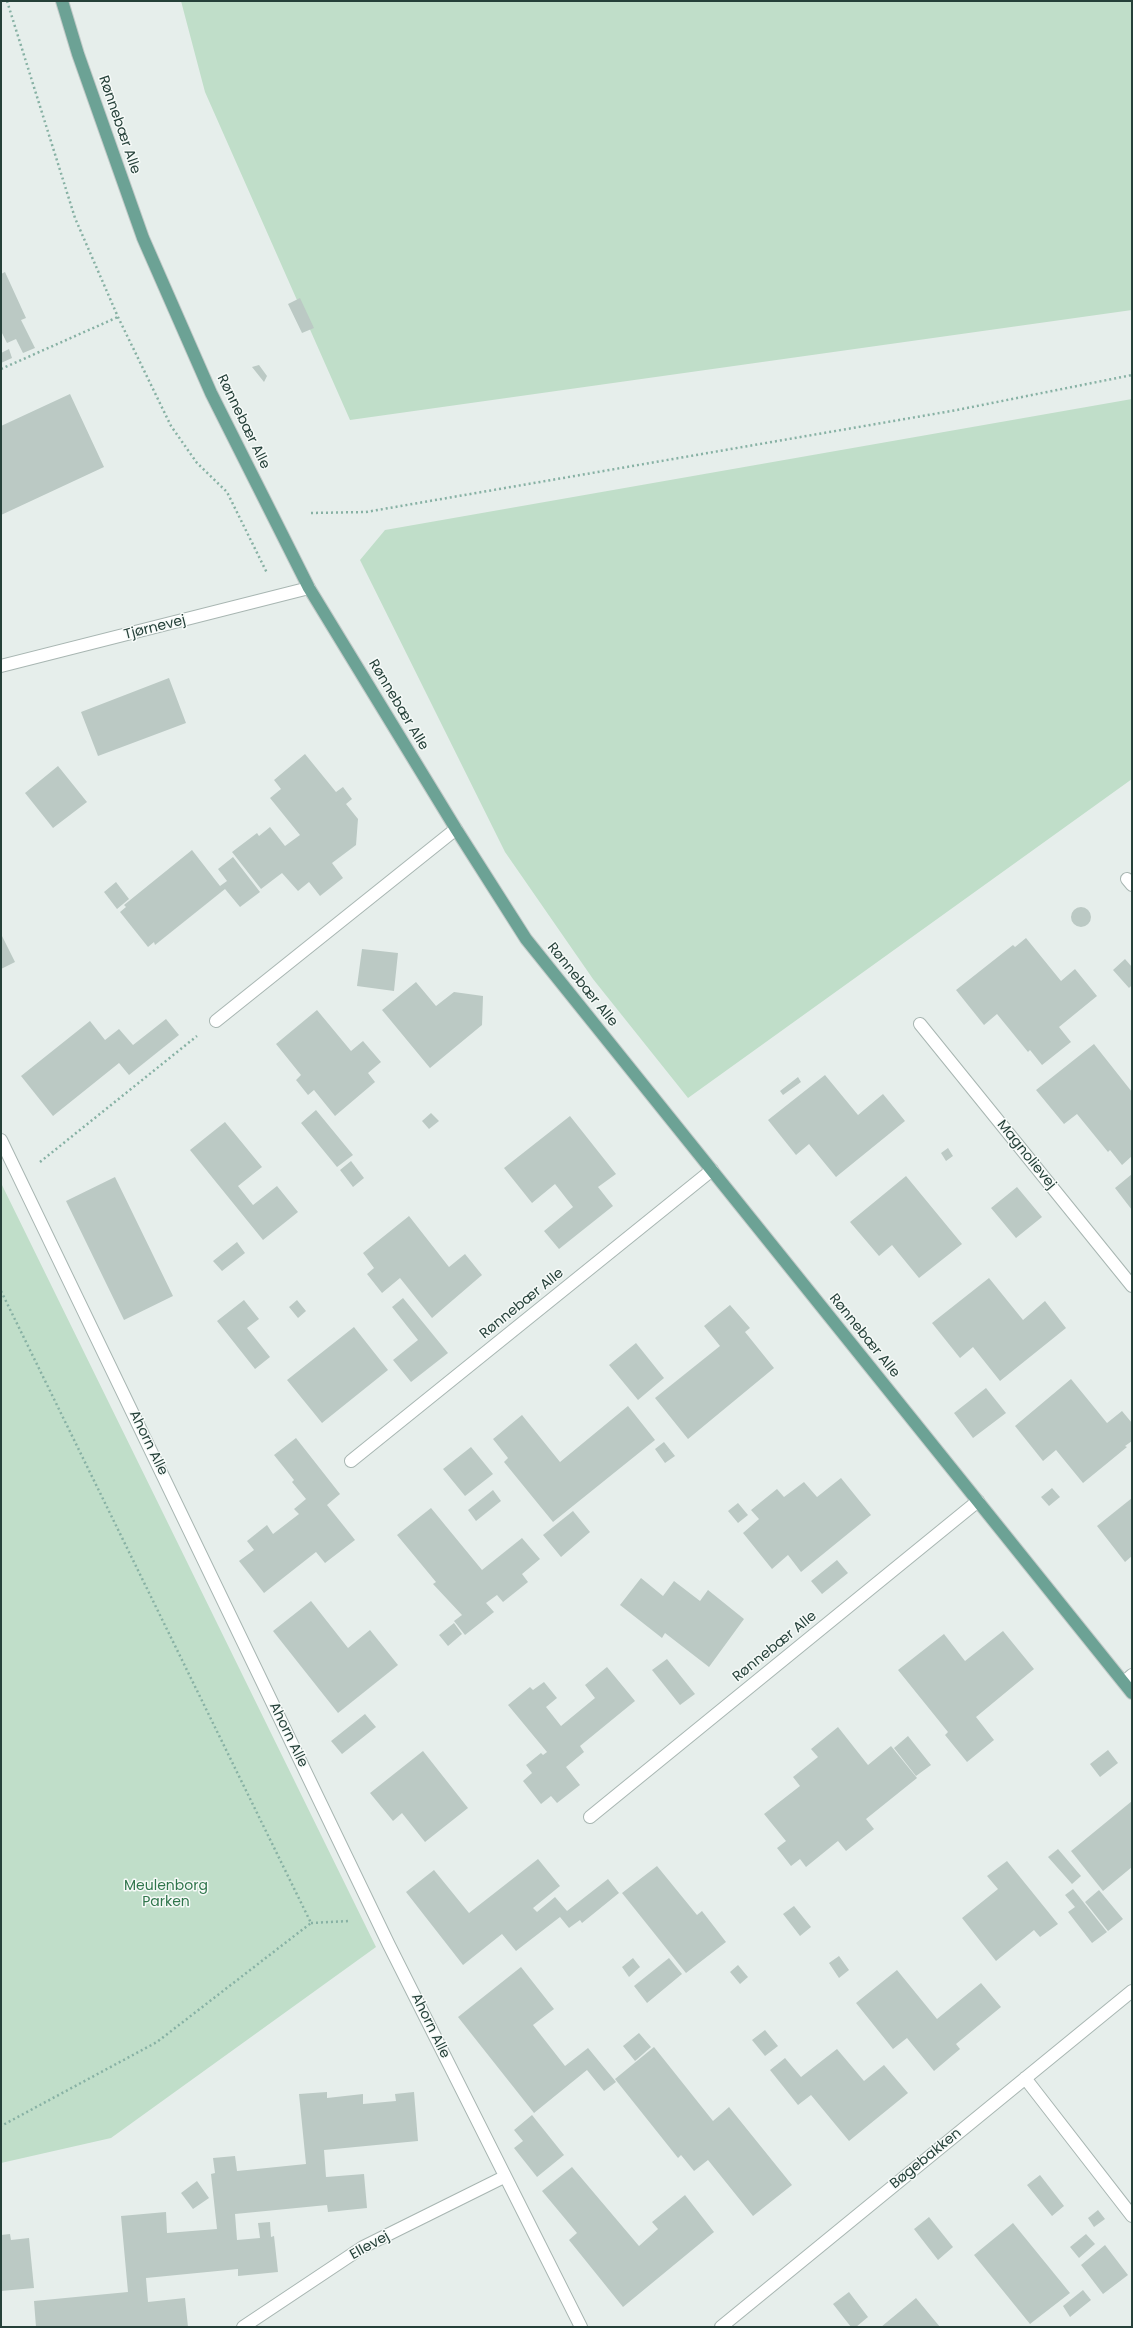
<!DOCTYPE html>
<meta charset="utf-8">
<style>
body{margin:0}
#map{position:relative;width:1133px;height:2328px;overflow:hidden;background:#e6eeeb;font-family:Poppins,sans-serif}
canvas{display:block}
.frame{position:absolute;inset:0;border:2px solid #254039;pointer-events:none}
</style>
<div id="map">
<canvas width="1133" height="2328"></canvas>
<div class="frame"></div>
</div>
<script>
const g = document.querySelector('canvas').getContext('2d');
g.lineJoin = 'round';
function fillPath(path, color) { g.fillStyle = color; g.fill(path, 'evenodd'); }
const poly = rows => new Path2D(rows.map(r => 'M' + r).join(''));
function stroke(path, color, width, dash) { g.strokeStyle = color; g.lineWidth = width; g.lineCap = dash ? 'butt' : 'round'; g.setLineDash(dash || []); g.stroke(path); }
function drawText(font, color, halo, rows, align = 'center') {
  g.font = font + ' Poppins,sans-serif'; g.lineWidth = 3; g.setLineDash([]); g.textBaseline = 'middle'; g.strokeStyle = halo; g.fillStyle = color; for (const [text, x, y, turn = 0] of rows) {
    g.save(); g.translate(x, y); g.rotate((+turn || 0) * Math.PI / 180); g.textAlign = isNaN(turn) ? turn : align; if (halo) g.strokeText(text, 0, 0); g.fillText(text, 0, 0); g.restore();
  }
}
const green = poly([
 [181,1,1131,1,1132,310,350,420,205,92],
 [1132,399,1132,779,688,1098,593,979,505,852,360,560,385,530],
 [1,1183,376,1947,111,2138,1,2163]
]);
const building = poly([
 [5,272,26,318,21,320,35,348,23,353,16,339,7,343,1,331,1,274],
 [300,298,314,328,302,333,288,304],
 [9,349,12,358,1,363,1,353],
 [259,365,267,376,264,382,252,367],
 [70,394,104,467,1,515,1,426],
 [169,678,186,723,98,756,81,712],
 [305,754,336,792,343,787,352,799,346,804,358,819,356,845,332,863,343,878,320,896,309,882,298,891,282,873,261,889,232,852,257,833,259,836,270,827,285,846,300,835,270,798,281,789,274,780],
 [58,766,87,802,53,828,25,793],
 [192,850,220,886,227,881,218,869,233,857,260,892,240,907,225,889,155,945,154,942,148,947,120,912,126,907,124,905],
 [116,882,129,899,117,909,104,892],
 '1071 917a10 10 0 1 1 20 0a10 10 0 1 1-20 0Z',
 [1,934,15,962,1,969],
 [1026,938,1061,981,1075,969,1097,996,1059,1027,1071,1042,1042,1065,1030,1050,1028,1052,997,1014,984,1025,956,990,1013,945,1015,947],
 [362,949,398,953,394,991,357,986],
 [1125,959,1132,967,1132,985,1129,988,1113,970],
 [416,982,436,1006,454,992,483,996,482,1025,430,1068,382,1010],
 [317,1010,351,1051,363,1041,381,1062,368,1073,375,1082,335,1116,314,1090,308,1095,296,1080,301,1075,276,1044],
 [166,1019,179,1035,129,1075,119,1063,53,1116,21,1076,90,1021,105,1040,119,1029,133,1045],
 [1094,1044,1132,1092,1132,1156,1122,1165,1110,1150,1108,1152,1077,1114,1064,1124,1036,1090],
 [825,1075,858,1115,883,1094,905,1121,836,1177,809,1144,796,1155,768,1120],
 [798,1077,801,1082,783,1095,780,1091],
 [316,1110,353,1155,337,1167,301,1123],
 [431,1113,439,1121,429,1129,422,1121],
 [570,1116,616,1174,598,1187,613,1206,559,1249,544,1231,573,1207,555,1184,532,1203,504,1168],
 [225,1122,262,1167,238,1186,253,1205,277,1186,298,1212,263,1240,190,1150],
 [948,1148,953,1156,946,1161,941,1153],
 [351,1161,364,1178,353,1187,340,1170],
 [1132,1174,1132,1210,1115,1188],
 [906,1176,962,1244,919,1278,892,1245,879,1256,850,1222],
 [115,1177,173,1296,124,1320,66,1201],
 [1017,1187,1042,1217,1016,1238,991,1208],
 [409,1216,449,1267,465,1254,482,1275,432,1318,400,1278,382,1293,367,1274,374,1268,363,1253],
 [237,1242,245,1253,222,1271,213,1261],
 [989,1278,1023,1320,1045,1301,1066,1328,1000,1381,973,1347,960,1358,932,1323],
 [403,1298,448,1353,411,1382,393,1360,418,1340,392,1307],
 [244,1300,259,1319,247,1328,270,1357,255,1369,217,1321],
 [297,1300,306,1311,298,1318,289,1307],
 [730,1305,750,1328,745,1332,774,1368,688,1439,655,1398,720,1346,704,1326],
 [354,1327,388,1370,322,1423,287,1380],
 [636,1343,664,1378,638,1400,609,1365],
 [1071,1379,1107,1423,1122,1411,1132,1423,1132,1441,1125,1446,1127,1447,1083,1483,1056,1450,1043,1461,1015,1426],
 [986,1388,1006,1413,973,1438,954,1413],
 [628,1406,655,1440,553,1522,504,1462,508,1458,493,1439,522,1415,560,1462],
 [296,1438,340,1494,327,1505,355,1540,325,1563,316,1552,264,1593,239,1561,254,1550,247,1541,267,1525,273,1534,299,1514,294,1509,306,1499,292,1482,294,1480,274,1455],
 [664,1442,675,1456,665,1463,655,1449],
 [471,1447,493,1474,465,1496,443,1469],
 [841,1478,871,1515,801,1572,788,1555,772,1569,743,1533,759,1519,751,1510,777,1489,784,1497,804,1482,817,1497],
 [1052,1488,1060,1497,1049,1506,1041,1497],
 [493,1490,501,1501,476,1521,468,1510],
 [1132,1498,1132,1556,1125,1562,1097,1526],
 [738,1503,748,1515,738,1523,728,1511],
 [431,1508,482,1570,522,1538,540,1559,522,1574,528,1582,503,1602,497,1595,486,1603,494,1612,465,1635,454,1621,462,1615,433,1584,436,1582,397,1535],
 [573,1511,590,1532,561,1557,543,1535],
 [837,1560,848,1573,822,1594,811,1581],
 [641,1578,663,1596,674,1581,700,1601,708,1590,744,1619,709,1667,665,1633,662,1638,620,1605],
 [311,1601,348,1648,370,1630,398,1665,338,1713,273,1631],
 [454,1623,462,1634,448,1646,439,1635],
 [1003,1631,1034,1669,976,1717,994,1740,967,1762,945,1735,948,1732,898,1670,944,1634,965,1661],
 [667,1659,695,1694,680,1705,652,1670],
 [607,1667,635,1701,580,1746,584,1752,566,1767,580,1785,557,1803,551,1796,541,1804,523,1781,532,1773,526,1765,541,1753,543,1755,547,1752,508,1705,530,1687,533,1690,544,1682,557,1698,546,1707,561,1726,595,1698,585,1685],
 [365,1714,376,1727,342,1754,331,1741],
 [838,1727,868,1765,891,1746,917,1778,866,1819,874,1829,846,1851,838,1841,806,1867,800,1859,791,1866,777,1848,786,1841,764,1814,800,1786,793,1777,818,1757,811,1749],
 [908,1736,931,1765,916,1776,894,1748],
 [1108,1750,1118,1763,1100,1777,1090,1764],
 [423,1751,468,1808,425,1842,402,1813,393,1821,370,1793],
 [1132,1801,1132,1867,1103,1891,1071,1851],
 [1058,1849,1081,1876,1072,1884,1048,1857],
 [538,1859,560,1886,533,1908,537,1912,555,1897,567,1911,608,1879,619,1893,582,1923,580,1920,569,1928,560,1917,516,1951,502,1934,463,1965,406,1892,434,1870,469,1913],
 [1007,1861,1058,1924,1040,1937,1034,1930,996,1961,962,1918,998,1889,987,1876],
 [657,1866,697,1915,702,1911,726,1942,686,1973,622,1893],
 [1073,1889,1107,1932,1092,1943,1068,1912,1075,1907,1065,1895],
 [1099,1890,1123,1919,1108,1931,1085,1902],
 [794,1906,811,1927,800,1936,783,1914],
 [839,1956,849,1970,839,1978,829,1963],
 [633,1958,640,1967,629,1977,622,1967],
 [669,1958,682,1974,647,2003,634,1986],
 [738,1965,748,1977,740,1984,730,1972],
 [521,1967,554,2009,533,2025,565,2066,588,2048,616,2082,604,2091,587,2070,534,2113,458,2017],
 [897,1970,937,2019,981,1983,1001,2007,956,2044,960,2049,934,2071,907,2038,893,2049,856,2003],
 [765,2030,778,2046,765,2056,752,2040],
 [639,2033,651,2047,635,2061,623,2046],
 [654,2047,713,2121,729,2107,792,2185,753,2216,708,2160,694,2171,681,2155,678,2158,615,2079],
 [837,2049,864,2081,884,2065,908,2093,849,2141,811,2095,798,2105,770,2070,785,2058,801,2077],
 [327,2092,327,2098,363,2094,363,2104,396,2101,395,2094,414,2092,418,2141,324,2150,326,2177,364,2174,367,2208,328,2212,327,2205,235,2214,237,2240,260,2238,258,2223,270,2222,271,2237,274,2236,278,2272,238,2276,238,2269,146,2278,148,2302,185,2298,188,2327,36,2327,34,2301,128,2292,121,2216,166,2212,167,2233,217,2229,211,2174,215,2173,213,2158,235,2156,237,2171,306,2164,299,2094],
 [532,2115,564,2155,537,2177,514,2148,523,2141,514,2130],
 [572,2167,639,2246,658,2229,652,2222,685,2195,714,2232,623,2307,569,2240,577,2233,542,2191],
 [1040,2175,1064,2206,1052,2216,1027,2185],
 [197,2181,209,2198,193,2209,181,2193],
 [1098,2210,1105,2219,1094,2227,1088,2218],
 [929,2217,953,2247,938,2260,914,2229],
 [1013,2223,1070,2293,1030,2324,974,2255],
 [10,2234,11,2240,29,2238,34,2288,1,2291,1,2235],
 [1086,2234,1095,2244,1079,2258,1070,2247],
 [1105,2245,1128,2275,1103,2294,1081,2265],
 [1083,2290,1091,2300,1070,2317,1063,2306],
 [849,2292,868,2317,856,2327,851,2327,833,2304],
 [916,2298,940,2327,881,2327]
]);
const path = poly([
 [7,1,75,218,118,317,171,426,197,463,227,492,267,573],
 [1,369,118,317],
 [311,513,366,512,957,410,1132,375],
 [40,1162,197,1036],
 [1,1291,311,1923,157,2042,1,2126],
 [311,1923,349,1921]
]);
const minor = poly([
 [1,666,309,588],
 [1127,879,1132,885],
 [216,1021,456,829],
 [920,1024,1132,1286],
 [1,1140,389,1945,581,2327],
 [351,1461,712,1170],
 [1124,1682,1132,1675],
 [590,1817,978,1501],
 [1025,2078,1132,2216],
 [243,2327,363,2247,504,2177],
 [721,2327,1132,1991]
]);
const major = poly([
 [62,1,78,54,143,238,211,393,309,588,456,829,526,939,1132,1693]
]);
const streetNames = [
 ["Rønnebær Alle",119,125,71],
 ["Rønnebær Alle",243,422,64],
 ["Tjørnevej",155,628,-14],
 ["Rønnebær Alle",398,705,59],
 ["Rønnebær Alle",582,985,51],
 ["Magnolievej",1026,1155,51],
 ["Rønnebær Alle",522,1304,-39],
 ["Rønnebær Alle",864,1336,51],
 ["Ahorn Alle",148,1443,64],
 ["Rønnebær Alle",775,1647,-39],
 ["Ahorn Alle",288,1735,64],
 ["Ahorn Alle",430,2026,64],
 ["Bøgebakken",926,2159,-39],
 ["Ellevej",370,2246,-29]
];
const parkNames = [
 ["Meulenborg",166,1886],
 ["Parken",166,1902]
];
fillPath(green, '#c0dec9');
fillPath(building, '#bbc9c4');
stroke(minor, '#a8b6b2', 14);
stroke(major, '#c2cac8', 14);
stroke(path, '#87b1a4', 2.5, [2, 3]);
stroke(minor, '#fff', 12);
stroke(major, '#6ca295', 12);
drawText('14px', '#254039', '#f6faf8', streetNames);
drawText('14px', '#30764c', '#f6faf8', parkNames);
</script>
